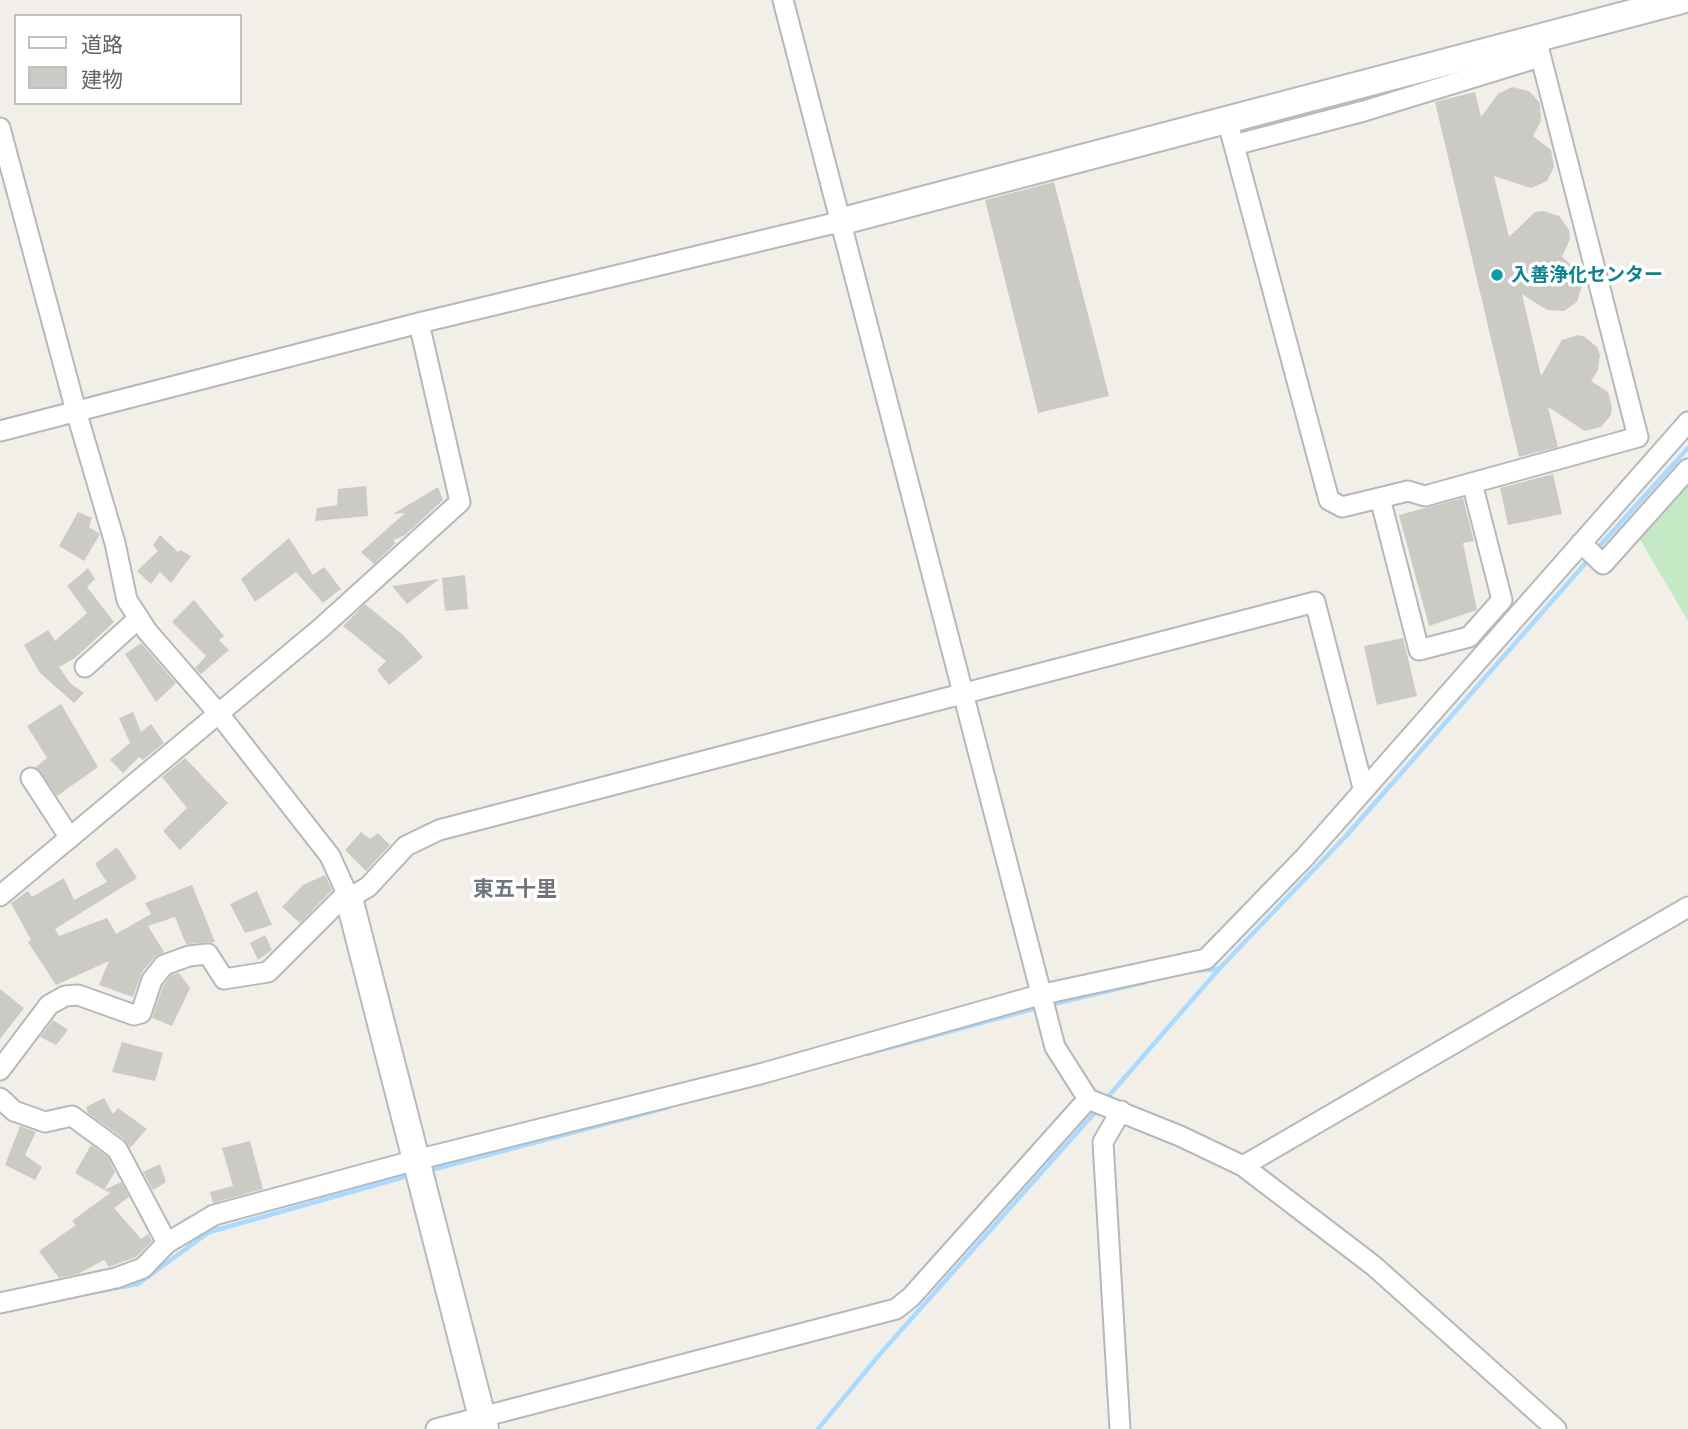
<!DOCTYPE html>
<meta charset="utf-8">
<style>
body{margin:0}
#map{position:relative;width:1688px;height:1429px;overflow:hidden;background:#f1efe8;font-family:Montserrat,"Noto Sans JP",sans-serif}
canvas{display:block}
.legend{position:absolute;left:14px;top:14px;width:228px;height:91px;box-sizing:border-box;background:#fff;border:2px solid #bfc1c3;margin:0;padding:9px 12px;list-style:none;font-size:21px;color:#5f6368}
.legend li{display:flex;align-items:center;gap:14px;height:35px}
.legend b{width:35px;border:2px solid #bfc1c3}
</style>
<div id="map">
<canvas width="1688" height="1429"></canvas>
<ul class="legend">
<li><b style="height:9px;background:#fff"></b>道路</li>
<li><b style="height:19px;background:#cccac5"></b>建物</li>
</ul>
</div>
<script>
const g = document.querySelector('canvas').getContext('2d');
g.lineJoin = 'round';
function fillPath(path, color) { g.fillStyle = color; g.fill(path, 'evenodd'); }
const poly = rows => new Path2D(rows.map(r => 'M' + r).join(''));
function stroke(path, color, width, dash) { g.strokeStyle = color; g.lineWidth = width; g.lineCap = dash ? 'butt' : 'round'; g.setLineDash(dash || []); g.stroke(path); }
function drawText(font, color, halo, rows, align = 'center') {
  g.font = font + ' Montserrat,"Noto Sans JP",sans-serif'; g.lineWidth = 7; g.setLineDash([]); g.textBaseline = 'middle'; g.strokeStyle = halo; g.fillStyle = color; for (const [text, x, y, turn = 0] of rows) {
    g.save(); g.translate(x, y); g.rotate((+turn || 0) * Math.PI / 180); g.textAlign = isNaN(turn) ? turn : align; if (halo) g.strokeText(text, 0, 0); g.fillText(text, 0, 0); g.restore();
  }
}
const green = poly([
 [1688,479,1688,621,1638,536]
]);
const stream = poly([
 [1595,551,1688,448],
 [1192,971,1218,969],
 [1049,1005,1146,982],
 [866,1054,1040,1007],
 [1106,1099,1219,969,1346,836,1590,558],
 [427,1171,669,1107],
 [99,1291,138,1284,209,1232,411,1175],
 [818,1429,880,1354,1098,1109]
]);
const building = poly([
 [1512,87,1529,91,1540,103,1541,121,1533,136,1551,150,1554,167,1547,181,1531,188,1494,176,1509,237,1535,212,1544,211,1559,216,1569,230,1570,239,1562,257,1577,270,1582,286,1577,302,1564,311,1547,310,1522,294,1541,376,1562,340,1578,335,1585,337,1597,347,1600,355,1598,370,1591,381,1608,392,1612,407,1611,415,1601,427,1585,431,1548,407,1558,447,1519,457,1435,102,1475,92,1481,117,1498,94],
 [1054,182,1109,396,1038,413,985,200],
 [1553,474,1562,514,1508,525,1500,488],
 [366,486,368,516,315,521,317,508,337,505,338,489],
 [438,487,443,500,405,535,393,540,396,543,374,564,361,552,405,513,393,514],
 [1463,498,1474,541,1463,543,1477,610,1429,626,1399,515],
 [78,512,92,518,89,527,100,534,84,561,59,546],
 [160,535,178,552,180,550,191,556,171,583,160,572,151,584,137,571,158,551,153,545],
 [289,538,313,575,324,567,341,589,323,603,296,572,255,602,241,579],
 [88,568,95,579,87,587,114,622,75,658,59,667,70,683,84,693,74,703,40,673,24,645,48,630,55,641,87,613,67,586],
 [465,575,468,609,445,611,442,578],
 [439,579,407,604,392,586],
 [194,600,224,636,219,640,229,650,201,674,195,668,206,656,172,622],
 [365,604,403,635,423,657,389,685,377,670,386,661,343,626],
 [1403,638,1417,696,1377,705,1364,646],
 [141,643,176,683,156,702,125,654],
 [61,704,98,767,57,796,36,767,47,758,27,726],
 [133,712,141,732,151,724,164,743,143,760,139,757,123,773,110,760,130,743,119,718],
 [185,758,228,803,180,850,163,831,187,808,162,777],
 [361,832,370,839,378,833,390,845,366,871,345,850],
 [117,847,137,878,55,929,59,936,107,918,116,934,151,914,145,903,192,885,215,942,186,944,175,917,148,926,164,952,155,957,142,972,133,997,99,985,109,961,56,985,28,942,31,940,11,903,28,891,32,897,64,878,74,900,107,882,95,864],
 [325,875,332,890,300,923,282,907,303,885],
 [257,891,272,925,245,933,230,904],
 [265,935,272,950,258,960,250,943],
 [179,973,190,988,172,1026,152,1018,163,986,171,975],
 [0,989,24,1008,0,1039],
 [53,1020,68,1030,56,1045,40,1037],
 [122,1042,163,1053,155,1081,112,1072],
 [104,1098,113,1114,118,1108,147,1129,130,1148,124,1139,88,1113,86,1107],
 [20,1126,36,1132,25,1155,42,1167,35,1180,5,1165],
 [250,1141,263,1189,213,1203,210,1192,233,1186,222,1148],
 [91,1145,108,1157,115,1172,104,1190,75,1173],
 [160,1164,166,1182,153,1190,143,1172],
 [121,1182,129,1197,114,1208,141,1239,148,1234,152,1241,136,1257,109,1267,104,1260,78,1274,59,1278,39,1251,76,1225,72,1221,110,1193,104,1190]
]);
const street = poly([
 [783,0,1055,1047,1088,1099,1180,1136,1243,1166,1374,1266,1556,1429],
 [1227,119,1329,500,1342,507,1408,491,1425,496,1638,437,1536,38],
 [0,128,76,411,115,543,127,600,147,631,219,714,330,856,349,898,368,887,406,846,439,830,1315,602,1363,788],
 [1234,145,1364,111,1540,57],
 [0,431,419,323,839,222],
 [1380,498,1419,650,1469,637,1502,600,1472,483],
 [1581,543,1603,564,1688,469],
 [85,667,139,618],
 [31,778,70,838],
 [0,896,321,628,460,502,419,323],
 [0,1070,49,1005,65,996,78,995,134,1015,141,1013,152,980,164,965,189,956,208,954,224,979,268,972,347,893],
 [0,1098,14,1111,45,1122,72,1116,117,1149,167,1243],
 [1243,1166,1688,907],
 [0,1303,116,1278,143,1268,167,1243,214,1215,416,1160,760,1074,1039,995,1206,959,1305,857,1688,422],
 [436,1429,896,1309,911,1297,1088,1099],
 [1120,1429,1103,1142,1121,1111]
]);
const secondary = poly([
 [839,222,1682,0],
 [349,898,485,1429]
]);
const markers = [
 [1497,275,7,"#0f9aa8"]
];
const cultureNames = [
 ["入善浄化センター",1511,275]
];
const neighbourhoodNames = [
 ["東五十里",515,890]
];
fillPath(green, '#c5e8c5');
stroke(stream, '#aadaff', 4.5);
fillPath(building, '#cccac5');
stroke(street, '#b5b8bc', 23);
stroke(secondary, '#b6babf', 30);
stroke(street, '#fff', 19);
stroke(secondary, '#fff', 26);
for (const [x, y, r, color] of markers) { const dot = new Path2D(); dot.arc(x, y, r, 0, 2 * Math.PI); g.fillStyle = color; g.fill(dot); stroke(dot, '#fff', 2.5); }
drawText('bold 19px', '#0d838f', '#fff', cultureNames, 'left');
drawText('bold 21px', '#70757a', '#fff', neighbourhoodNames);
</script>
